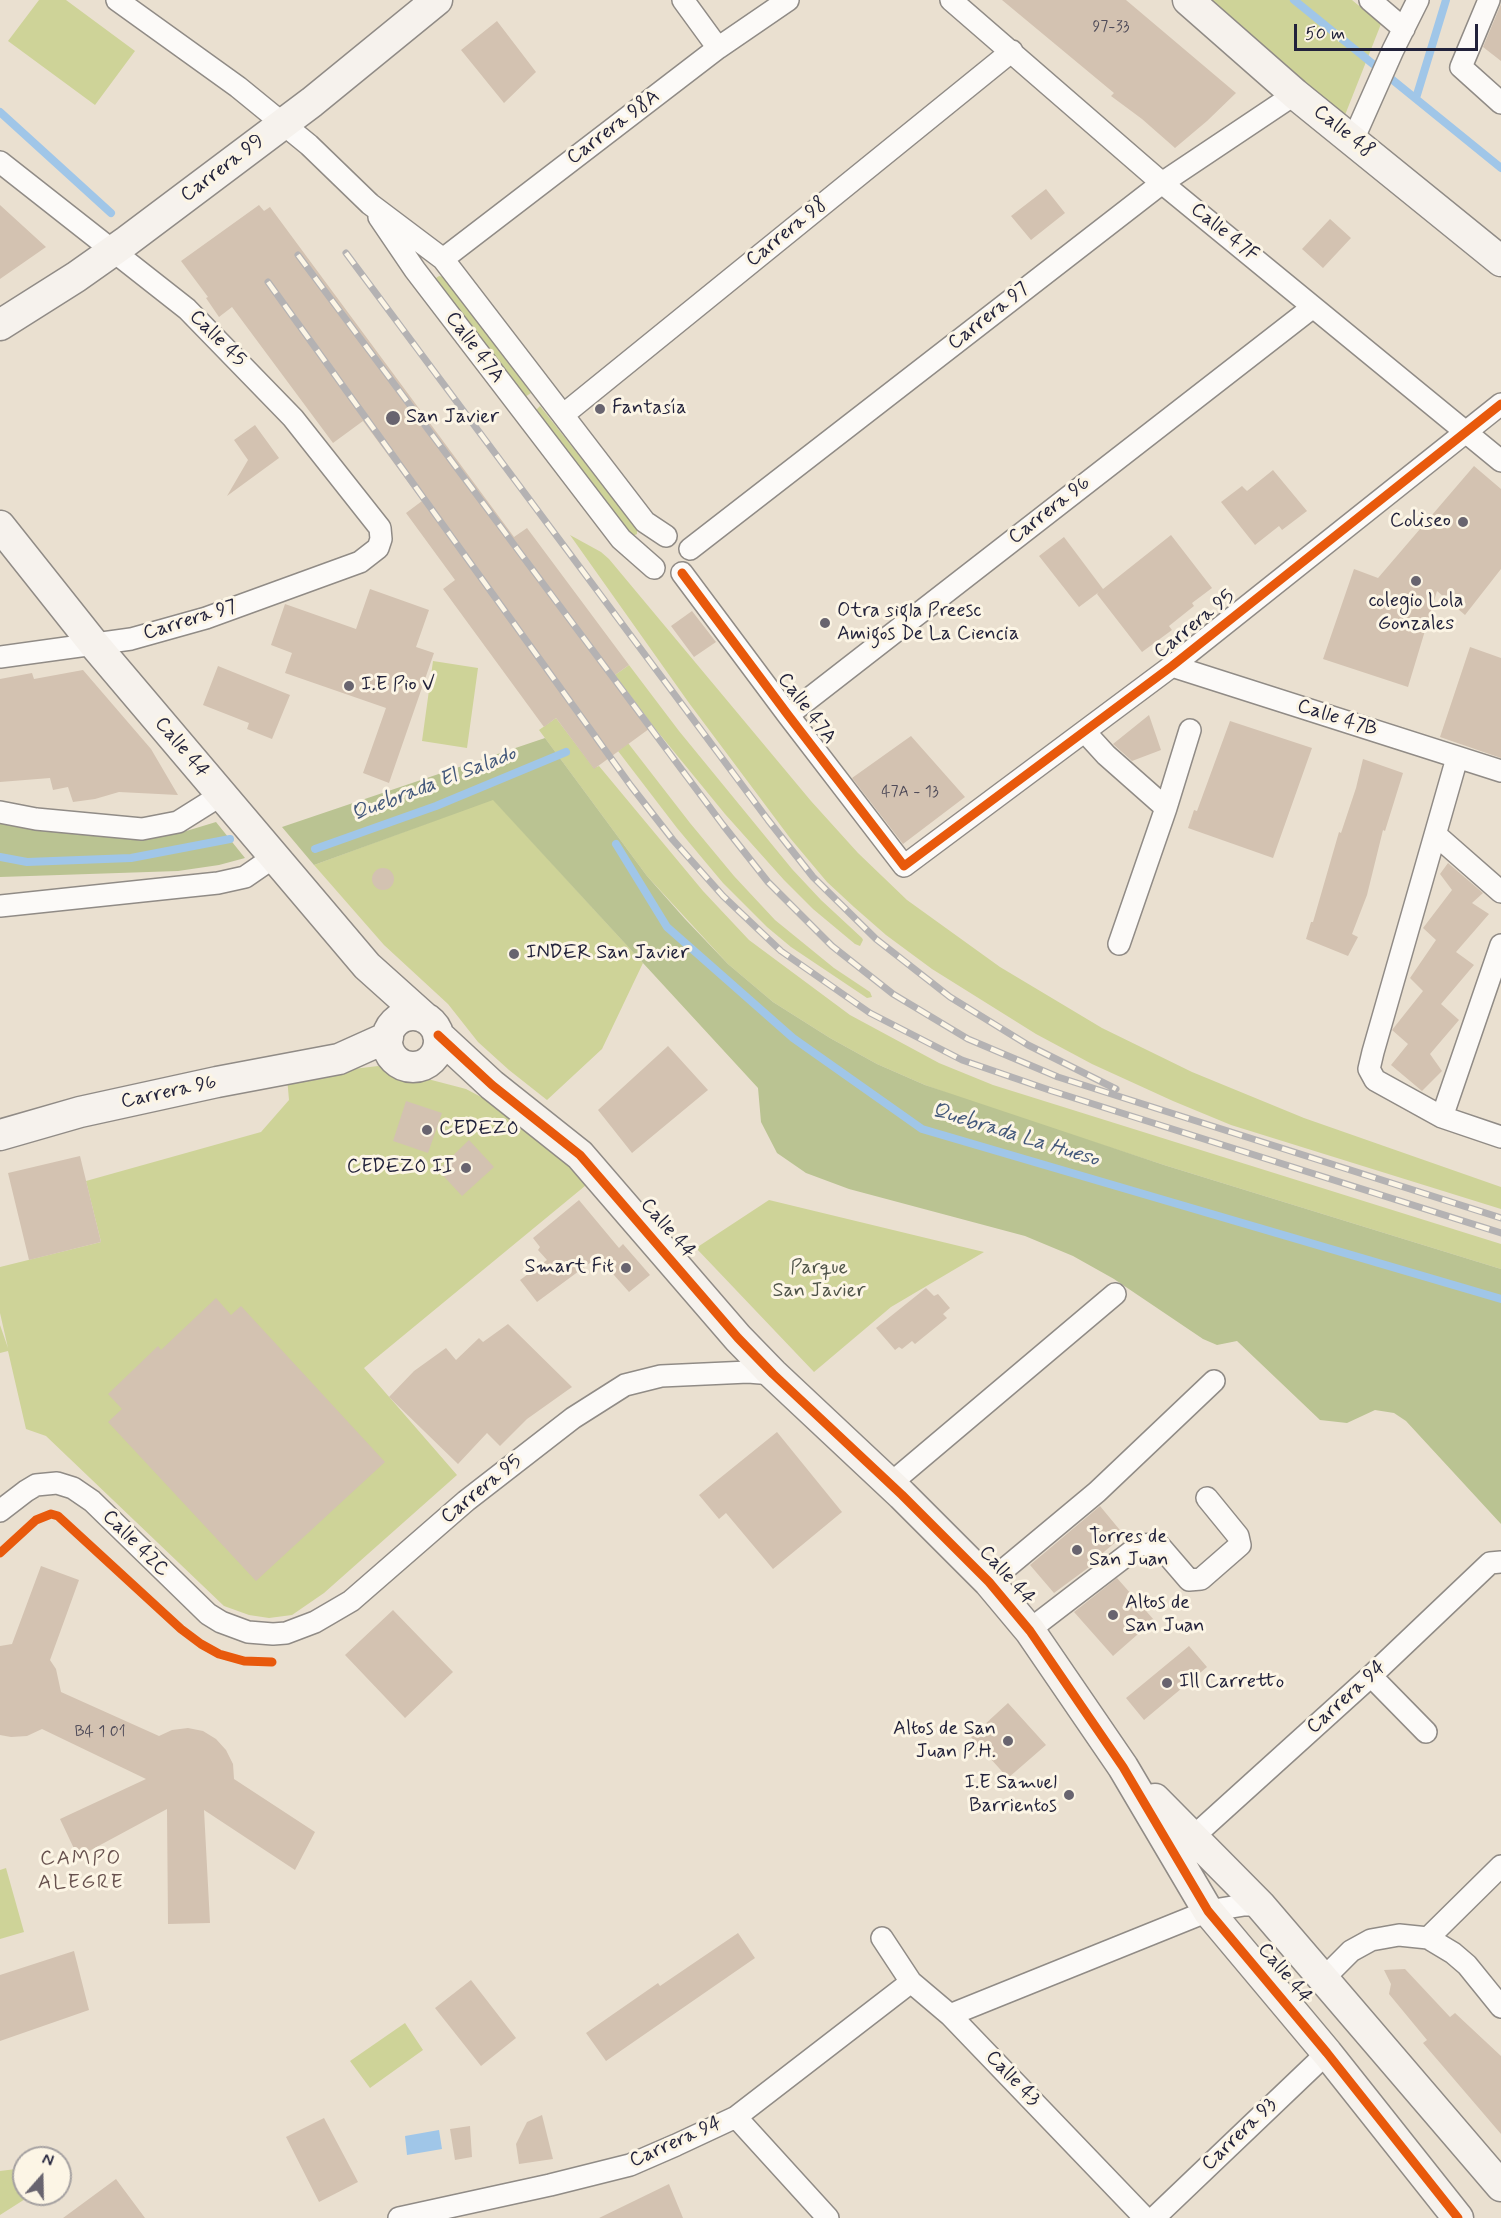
<!DOCTYPE html>
<meta charset="utf-8">
<style>
body{margin:0}
#map{position:relative;width:1501px;height:2218px;overflow:hidden;background:#eae0d0;font-family:Mynerve,sans-serif}
canvas{display:block}
.north{position:absolute;left:12px;top:2146px;width:60px;height:60px;box-sizing:border-box;background:#fcf5e5;border:2px solid #a5a1a1;border-radius:50%;rotate:20deg;font-size:16px;font-weight:700;line-height:24px;text-align:center;color:#22223b}
.north::after{content:'';display:block;margin:auto;width:21px;height:27px;background:#68646f;clip-path:polygon(50% 0,100% 100%,50% 72%,0 100%)}
.scale{position:absolute;left:1294px;top:24px;width:184px;height:27px;box-sizing:border-box;border:3px solid #22223b;border-top:0;padding-left:8px;font-size:18px;line-height:21px;white-space:nowrap;color:#22223b;-webkit-text-stroke:4px #fcf5e5;paint-order:stroke}
</style>
<div id="map">
<canvas width="1501" height="2218"></canvas>
<div class="north">N</div>
<div class="scale">50 m</div>
</div>
<script>
const g = document.querySelector('canvas').getContext('2d');
g.lineJoin = 'round';
function fillPath(path, color) { g.fillStyle = color; g.fill(path, 'evenodd'); }
const poly = rows => new Path2D(rows.map(r => 'M' + r).join(''));
function stroke(path, color, width, dash) { g.strokeStyle = color; g.lineWidth = width; g.lineCap = dash ? 'butt' : 'round'; g.setLineDash(dash || []); g.stroke(path); }
function drawText(font, color, halo, rows, align = 'center') {
  g.font = font + ' Mynerve,sans-serif'; g.lineWidth = 6; g.setLineDash([]); g.textBaseline = 'middle'; g.strokeStyle = halo; g.fillStyle = color; for (const [text, x, y, turn = 0] of rows) {
    g.save(); g.translate(x, y); g.rotate((+turn || 0) * Math.PI / 180); g.textAlign = isNaN(turn) ? turn : align; if (halo) g.strokeText(text, 0, 0); g.fillText(text, 0, 0); g.restore();
  }
}
const green = poly([
 [39,0,66,0,135,51,95,105,8,41],
 [1203,0,1352,0,1381,24,1345,115],
 [439,276,443,277,531,393,525,397,436,283,436,278],
 [540,406,637,529,637,534,633,536,630,534,535,411],
 [570,535,601,552,609,559,811,801,858,853,907,900,1000,967,1102,1028,1192,1072,1304,1118,1501,1187,1501,1209,1231,1125,1173,1101,1092,1064,1036,1034,932,969,886,935,854,907,827,882,790,838,689,703],
 [433,661,478,668,467,748,422,741],
 [629,665,679,731,792,869,821,900,862,938,863,940,860,946,855,944,813,909,784,880,725,814,653,726,615,675],
 [556,718,594,768,599,766,703,891,749,940,850,1015,939,1063,993,1085,1501,1244,1501,1269,1164,1165,980,1105,925,1085,877,1064,830,1038,773,1002,728,964,647,876,539,730],
 [628,743,690,823,734,876,775,920,834,968,870,992,872,997,867,998,791,947,767,927,723,883,677,828,618,751],
 [493,799,643,963,602,1049,547,1100,509,1070,478,1042,448,1004,384,945,314,865],
 [378,1066,466,1089,502,1108,591,1181,364,1368,457,1475,324,1593,292,1615,269,1618,249,1615,224,1606,46,1436,26,1429,8,1351,0,1353,0,1325,8,1348,0,1313,0,1267,101,1242,86,1181,261,1132,289,1100,287,1077],
 [769,1200,984,1252,891,1307,814,1372,696,1248],
 [6,1868,24,1932,0,1939,0,1870],
 [405,2023,423,2050,370,2088,350,2061],
 [24,2168,24,2194,33,2194,0,2215,0,2171]
]);
const forest = poly([
 [545,738,647,876,685,919,728,964,773,1002,830,1038,877,1064,925,1085,1164,1165,1501,1269,1501,1524,1406,1421,1394,1413,1375,1410,1347,1423,1320,1420,1237,1341,1217,1345,1203,1339,1114,1279,1073,1256,1025,1236,849,1189,806,1173,777,1153,761,1122,758,1088,493,800,314,865,282,827],
 [0,822,49,831,146,838,183,832,216,822,245,858,219,865,178,871,0,877]
]);
const water = poly([
 [439,2130,442,2149,407,2155,405,2136]
]);
const stream = poly([
 [1294,0,1501,168],
 [1416,98,1446,0],
 [0,112,111,213],
 [616,844,667,927,793,1038,922,1129,1501,1299],
 [315,849,436,806,566,752],
 [0,857,27,862,131,858,230,839]
]);
const building = poly([
 [1002,0,1126,0,1236,93,1207,121,1175,148,1142,119,1111,96,1114,93],
 [1501,4,1501,61,1483,47],
 [497,21,536,72,504,103,461,50],
 [1046,189,1065,213,1031,240,1011,216],
 [0,205,46,247,0,279],
 [259,205,264,211,270,207,514,537,527,528,629,665,615,675,653,726,594,769,556,718,544,727,443,589,455,580,406,513,422,501,363,421,333,443,232,307,219,317,206,298,208,297,181,261],
 [1330,219,1351,238,1323,268,1302,249],
 [255,425,279,458,227,496,248,460,234,440],
 [1474,466,1501,489,1501,569,1465,615,1437,591,1408,687,1323,659,1354,569,1378,578],
 [1273,470,1307,511,1282,530,1279,526,1255,545,1221,502,1242,486,1247,491],
 [1171,535,1212,588,1192,603,1194,606,1169,626,1172,630,1142,652,1097,594,1099,592,1079,607,1039,556,1064,537,1103,589],
 [370,589,429,610,416,647,434,653,389,783,363,773,386,708,285,673,292,653,271,645,285,604,356,629],
 [692,611,716,642,694,657,671,626],
 [1470,647,1501,658,1501,758,1440,737],
 [218,666,290,695,272,739,247,729,249,723,203,705],
 [83,670,151,749,178,795,119,792,95,799,73,802,68,787,53,790,50,778,0,782,0,679,32,673,34,679],
 [1149,715,1161,750,1132,761,1113,744],
 [1230,721,1312,748,1273,858,1188,828,1194,810,1197,811],
 [911,736,965,797,903,844,852,778],
 [1363,759,1403,773,1385,831,1383,830,1367,895,1352,934,1358,937,1348,956,1306,939,1311,922,1313,922,1339,832,1341,833,1356,788],
 [1448,863,1483,893,1472,903,1489,914,1456,952,1474,965,1441,1004,1459,1020,1430,1054,1442,1071,1422,1091,1391,1065,1408,1044,1392,1030,1423,991,1410,978,1436,940,1423,928,1452,890,1440,874],
 '372 879a11 11 0 1 1 22 0a11 11 0 1 1-22 0Z',
 [668,1046,708,1090,632,1153,598,1110],
 [406,1101,442,1113,428,1153,393,1141],
 [469,1140,494,1167,462,1196,438,1170],
 [80,1156,101,1242,29,1260,8,1173],
 [579,1200,619,1248,623,1244,650,1275,629,1292,598,1257,537,1302,520,1280,547,1260,538,1250,540,1247,533,1238],
 [926,1288,934,1296,938,1294,950,1308,943,1314,947,1318,915,1344,912,1341,902,1349,899,1347,895,1350,876,1328],
 [216,1298,231,1315,241,1306,385,1462,256,1581,108,1422,122,1409,108,1394,158,1346,161,1350],
 [508,1324,572,1387,527,1419,500,1446,487,1433,458,1464,389,1397,414,1371,446,1348,456,1360,479,1338,483,1342],
 [777,1432,842,1512,773,1569,726,1513,719,1519,699,1495],
 [1100,1506,1124,1535,1098,1557,1100,1559,1054,1593,1030,1565],
 [41,1566,79,1580,50,1660,56,1669,61,1692,159,1736,172,1730,188,1728,203,1731,216,1739,226,1750,233,1764,234,1779,315,1832,295,1870,204,1810,210,1923,168,1924,167,1809,78,1857,60,1819,146,1779,42,1729,27,1736,11,1737,0,1735,0,1646,12,1644],
 [1117,1578,1154,1620,1113,1656,1074,1612],
 [393,1610,453,1672,405,1718,345,1655],
 [1189,1646,1207,1667,1144,1720,1126,1698],
 [1008,1703,1046,1745,1008,1778,971,1737],
 [738,1933,755,1958,606,2061,586,2033,658,1983,660,1986],
 [74,1951,89,2010,0,2041,0,1975],
 [1405,1969,1450,2017,1455,2013,1501,2056,1501,2134,1423,2043,1427,2040,1389,1994,1391,1984,1384,1970],
 [471,1980,516,2038,481,2066,435,2008],
 [542,2115,553,2159,519,2164,516,2144,527,2122],
 [324,2118,358,2182,319,2202,286,2137],
 [470,2126,472,2157,455,2160,450,2129],
 [116,2179,145,2218,63,2218],
 [669,2184,683,2218,599,2218]
]);
const street = poly([
 [117,0,238,87,309,145,370,204,443,259,645,522,666,536],
 [683,0,718,48],
 [951,0,1162,183,1501,461],
 [1370,0,1404,29],
 [1489,0,1461,67,1501,103],
 [1353,140,1393,50,1418,0],
 [0,162,187,309,293,418,380,528,381,539,378,548,360,562,206,618,131,639,0,657],
 [379,217,415,270,621,539,654,568],
 [443,259,718,48,788,0],
 [563,415,1012,51],
 [690,549,1162,183,1295,94],
 [682,573,788,715,904,866,1172,666,1501,404],
 [1172,666,1501,771],
 [788,715,1313,307],
 [1085,732,1106,755,1166,808,1119,944],
 [1457,758,1373,1052,1369,1069,1375,1080,1442,1117,1501,1137],
 [1166,808,1190,730],
 [0,812,36,819,142,829,178,822,221,795],
 [1436,835,1501,892],
 [0,906,218,883,245,877,274,857],
 [1442,1117,1501,945],
 [890,1484,1115,1294],
 [0,1511,26,1491,36,1485,57,1483,73,1488,92,1501,208,1614,221,1622,248,1632,273,1634,286,1633,315,1622,351,1601,466,1501,573,1418,625,1385,661,1376,748,1372,773,1374],
 [989,1582,1097,1492,1214,1381],
 [1030,1631,1041,1621,1140,1545,1158,1544,1189,1580,1201,1579,1240,1545,1238,1536,1207,1498],
 [1371,1676,1426,1732],
 [1193,1837,1371,1676,1490,1563,1501,1562],
 [882,1938,911,1982,950,2015,1145,2218],
 [1428,1938,1501,1866],
 [1323,1979,1351,1951,1371,1940,1399,1935,1428,1938,1453,1953,1467,1965,1501,2007],
 [950,2015,1208,1911,1244,1905,1260,1905],
 [736,2117,828,2218],
 [399,2218,550,2185,630,2165,676,2145,736,2117,911,1982],
 [1154,2218,1327,2053]
]);
const secondary = poly([
 [1188,0,1295,94,1501,261],
 [0,325,76,277,127,241,312,102,437,0],
 [0,526,93,643,367,966,425,1018],
 '387 1041a26 26 0 1 1 52 0a26 26 0 1 1-52 0Z',
 [438,1035,492,1085,580,1155,738,1338,773,1374,902,1495,989,1582,1030,1631,1123,1767,1208,1911,1327,2053,1458,2218],
 [0,1135,80,1112,217,1082,339,1059,388,1037],
 [1155,1799,1260,1905,1501,2186]
]);
const rail = poly([
 [346,253,768,820,813,877,876,939,950,997,1028,1045,1116,1089],
 [298,255,723,825,768,882,832,946,893,994,968,1039,1058,1077,1501,1218],
 [268,282,631,786,673,840,723,896,781,951,870,1013,962,1060,1052,1091,1501,1233]
]);
const cycleway = poly([
 [682,573,788,715,904,866,1172,666,1501,404],
 [438,1035,492,1085,580,1155,738,1338,773,1374,902,1495,989,1582,1030,1631,1123,1767,1208,1911,1327,2053,1458,2218],
 [0,1553,36,1520,51,1514,58,1516,181,1629,201,1644,219,1654,244,1661,272,1662]
]);
const markers = [
 [600,409,6,"#68646f"],
 [393,418,8,"#68646f"],
 [1463,522,6,"#68646f"],
 [1416,581,6,"#68646f"],
 [825,623,6,"#68646f"],
 [349,686,6,"#68646f"],
 [514,954,6,"#68646f"],
 [427,1130,6,"#68646f"],
 [466,1168,6,"#68646f"],
 [626,1268,6,"#68646f"],
 [1077,1550,6,"#68646f"],
 [1113,1615,6,"#68646f"],
 [1167,1683,6,"#68646f"],
 [1008,1741,6,"#68646f"],
 [1069,1795,6,"#68646f"]
];
const numberNames = [
 ["97-33",1111,28],
 ["47A - 13",910,793],
 ["B4 1 01",100,1733]
];
const streetNames = [
 ["Carrera 98A",614,128,-37],
 ["Calle 48",1343,132,39],
 ["Carrera 99",223,169,-37],
 ["Carrera 98",787,233,-39],
 ["Calle 47F",1224,233,39],
 ["Carrera 97",989,317,-38],
 ["Calle 45",217,339,45],
 ["Calle 47A",474,348,53],
 ["Carrera 96",1050,511,-38],
 ["Carrera 97",190,621,-17],
 ["Carrera 95",1195,625,-39],
 ["Calle 47A",806,709,53],
 ["Calle 47B",1337,719,18],
 ["Calle 44",181,748,50],
 ["Carrera 96",169,1093,-12],
 ["Calle 44",667,1229,49],
 ["Carrera 95",482,1490,-39],
 ["Calle 42C",135,1544,45],
 ["Calle 44",1006,1576,48],
 ["Carrera 94",1347,1698,-42],
 ["Calle 44",1284,1974,50],
 ["Calle 43",1012,2079,46],
 ["Carrera 93",1240,2135,-44],
 ["Carrera 94",676,2143,-24]
];
const poiNames = [
 ["Fantasía",612,409],
 ["San Javier",406,418],
 ["Coliseo",1451,522,"right"],
 ["colegio Lola",1416,602,"center"],
 ["Gonzales",1416,625,"center"],
 ["Otra sigla Preesc",837,612],
 ["Amigos De La Ciencia",837,635],
 ["I.E Pio V",361,686],
 ["INDER San Javier",526,954],
 ["CEDEZO",439,1130],
 ["CEDEZO II",454,1168,"right"],
 ["Smart Fit",614,1268,"right"],
 ["Torres de",1089,1538],
 ["San Juan",1089,1561],
 ["Altos de",1125,1604],
 ["San Juan",1125,1627],
 ["Ill Carretto",1179,1683],
 ["Altos de San",996,1730,"right"],
 ["Juan P.H.",996,1753,"right"],
 ["I.E Samuel",1057,1784,"right"],
 ["Barrientos",1057,1807,"right"]
];
const parkNames = [
 ["Parque",819,1269],
 ["San Javier",819,1292]
];
const waterNames = [
 ["Quebrada El Salado",434,785,-21],
 ["Quebrada La Hueso",1015,1136,17]
];
const neighbourhoodNames = [
 ["CAMPO",81,1860],
 ["ALEGRE",81,1884]
];
fillPath(green, '#ced398');
fillPath(forest, '#bac392');
fillPath(water, '#a0c6e8');
stroke(stream, '#a0c6e8', 8);
fillPath(building, '#d3c2b1');
stroke(street, '#908b86', 24);
stroke(secondary, '#908b86', 33);
stroke(street, '#fcfaf8', 21);
stroke(secondary, '#f6f2ed', 30);
stroke(rail, '#b4b2b3', 7);
stroke(rail, '#fcf5e5', 4.5, [14]);
stroke(cycleway, '#e8590c', 9);
for (const [x, y, r, color] of markers) { const dot = new Path2D(); dot.arc(x, y, r, 0, 2 * Math.PI); g.fillStyle = color; g.fill(dot); stroke(dot, '#fcf5e5', 2); }
drawText('16px', '#4e4a58', null, numberNames);
drawText('20px', '#22223b', '#fcf5e5', streetNames);
drawText('20px', '#22223b', '#fcf5e5', poiNames, 'left');
drawText('20px', '#4f5449', '#fcf5e5', parkNames);
drawText('italic 21px', '#43587b', '#fcf5e5', waterNames);
g.letterSpacing = '1.5px';
drawText('21px', '#67514e', '#fcf5e5', neighbourhoodNames);
g.letterSpacing = '0px';
</script>
